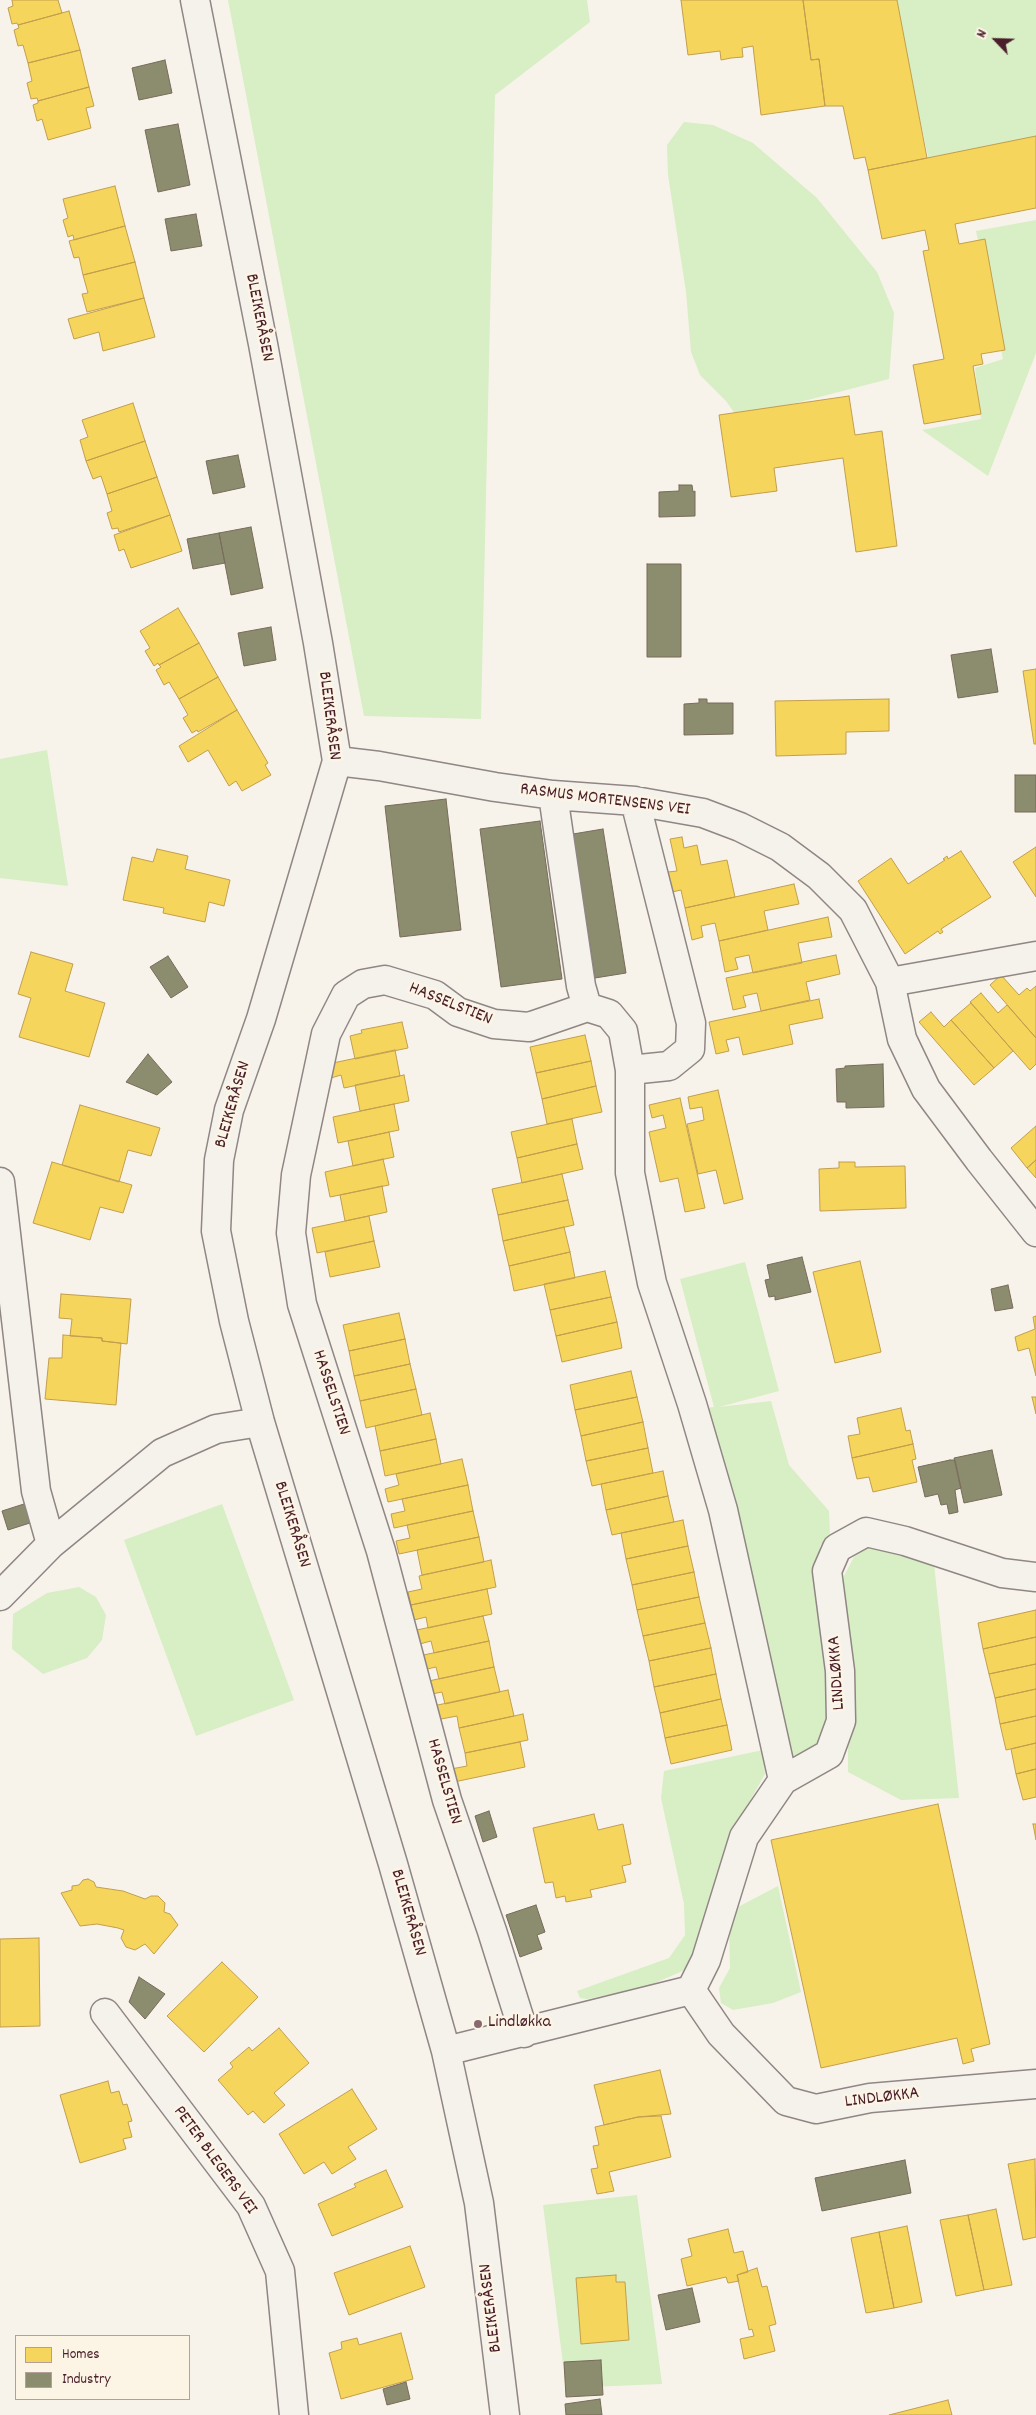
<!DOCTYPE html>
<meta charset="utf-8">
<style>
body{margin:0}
#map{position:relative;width:1036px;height:2415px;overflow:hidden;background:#f7f3ea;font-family:Dekko,sans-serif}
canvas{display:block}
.legend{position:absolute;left:15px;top:2335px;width:175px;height:65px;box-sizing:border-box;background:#fcf5e5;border:1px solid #b59f9b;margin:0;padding:6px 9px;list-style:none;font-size:15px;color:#4a1f2b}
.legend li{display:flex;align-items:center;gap:10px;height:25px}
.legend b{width:25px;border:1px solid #b59f9b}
.north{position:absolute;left:971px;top:15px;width:50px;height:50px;-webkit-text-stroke:4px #fcf5e5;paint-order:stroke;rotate:294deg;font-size:14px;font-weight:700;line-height:20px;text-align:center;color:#4a1f2b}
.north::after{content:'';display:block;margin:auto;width:18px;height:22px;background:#4a1f2b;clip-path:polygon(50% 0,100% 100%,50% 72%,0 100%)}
</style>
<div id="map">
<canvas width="1036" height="2415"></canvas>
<ul class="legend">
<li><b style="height:14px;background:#f6d55c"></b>Homes</li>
<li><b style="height:14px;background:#8c8c6e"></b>Industry</li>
</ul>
<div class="north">N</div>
</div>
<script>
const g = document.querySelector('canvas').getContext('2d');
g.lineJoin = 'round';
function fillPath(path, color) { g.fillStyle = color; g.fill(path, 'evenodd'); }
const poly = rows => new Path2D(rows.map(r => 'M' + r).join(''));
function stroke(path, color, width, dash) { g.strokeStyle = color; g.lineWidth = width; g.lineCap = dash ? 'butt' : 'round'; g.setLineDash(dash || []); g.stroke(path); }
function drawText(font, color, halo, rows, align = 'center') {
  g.font = font + ' Dekko,sans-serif'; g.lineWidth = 5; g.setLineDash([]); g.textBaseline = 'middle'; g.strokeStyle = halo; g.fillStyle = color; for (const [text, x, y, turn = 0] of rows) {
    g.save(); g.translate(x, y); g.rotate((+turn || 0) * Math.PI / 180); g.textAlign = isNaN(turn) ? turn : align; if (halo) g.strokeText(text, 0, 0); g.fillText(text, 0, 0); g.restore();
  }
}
const green = poly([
 [228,0,587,0,590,22,495,95,481,719,364,716],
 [894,0,1036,0,1036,163,931,170],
 [684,122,713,125,753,143,817,198,877,272,894,313,889,379,738,418,726,401,700,375,691,352,686,292,668,175,667,145],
 [1036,220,1036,353,988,476,922,430,981,419,975,368,1003,359,976,231],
 [47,750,68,886,0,878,0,759],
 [745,1262,779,1391,719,1407,771,1401,789,1465,829,1511,830,1533,820,1546,816,1583,832,1713,828,1735,805,1757,792,1755,785,1747,706,1408,714,1407,680,1279],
 [222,1504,294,1700,196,1736,124,1540],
 [871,1544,934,1564,959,1798,901,1800,848,1772,848,1673,840,1608,844,1576,854,1557],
 [79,1587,96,1597,106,1615,102,1640,87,1658,43,1674,12,1649,13,1614,47,1593],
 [763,1750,765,1774,729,1838,702,1946,685,1970,641,1989,587,1999,580,1998,577,1991,669,1958,685,1935,684,1904,661,1798,664,1771],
 [778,1886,801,1992,773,2003,733,2010,721,2003,719,1988,730,1968,729,1927,738,1907],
 [637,2195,662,2384,566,2388,543,2205]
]);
const homes = poly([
 [12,0,58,0,62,13,18,25,17,23,12,24,8,8,13,6,12,0],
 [681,0,803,0,811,60,819,59,825,106,761,115,753,46,742,48,743,57,731,58,721,60,720,51,688,55,681,0],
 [803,0,897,0,927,158,868,170,865,157,854,159,843,106,825,106,819,59,811,60,803,0],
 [69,11,80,50,28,63,23,45,18,46,14,30,19,28,18,25,69,11],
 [80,50,89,87,38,101,37,98,31,99,27,83,32,81,28,63,80,50],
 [89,87,94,106,86,108,91,128,48,140,42,119,37,121,33,105,38,103,38,101,89,87],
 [1036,136,1036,208,955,224,959,244,985,239,1005,350,981,354,983,364,973,366,981,414,924,424,913,365,944,359,923,251,929,250,925,230,882,239,868,170,1036,136],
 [115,186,125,226,74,240,73,235,68,237,63,220,68,218,63,199,115,186],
 [125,226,135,262,83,275,79,257,74,258,69,241,125,226],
 [135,262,144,298,87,312,82,294,88,293,83,275,135,262],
 [144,298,155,337,103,351,99,332,74,339,68,319,144,298],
 [849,396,855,435,882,431,897,546,856,552,843,458,774,468,777,491,731,497,719,415,849,396],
 [133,403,145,441,86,461,80,440,88,437,82,420,133,403],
 [145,441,157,477,107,494,101,476,93,479,86,461,145,441],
 [157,477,170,515,119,532,118,528,112,529,107,513,112,511,107,494,157,477],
 [170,515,182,551,131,568,124,549,119,551,114,535,170,515],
 [178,608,199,643,159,665,158,663,154,666,145,651,150,648,140,631,178,608],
 [199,643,218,677,179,699,169,682,164,685,156,670,161,667,159,665,199,643],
 [1036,669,1036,744,1034,744,1023,671,1036,669],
 [218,677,237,710,198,732,197,730,192,733,183,718,188,715,179,699,218,677],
 [889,699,889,731,846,732,846,754,776,756,775,701,889,699],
 [237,710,268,763,265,765,271,775,242,791,236,781,229,786,208,750,188,762,179,746,237,710],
 [682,837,684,848,697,845,701,865,727,860,735,897,685,908,681,890,672,892,668,872,677,871,670,839,682,837],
 [1036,847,1036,897,1013,862,1036,847],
 [157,849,188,856,185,869,230,880,224,906,209,902,205,922,163,913,164,908,123,900,132,857,153,862,157,849],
 [961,851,991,897,941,929,943,932,940,934,938,931,905,954,858,881,891,858,908,884,945,860,943,859,947,856,948,859,961,851],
 [794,884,799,904,764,911,768,930,719,941,715,923,701,926,703,937,692,940,685,908,794,884],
 [828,917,832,937,798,943,802,963,753,973,749,955,735,958,738,969,725,972,719,941,828,917],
 [31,952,73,964,65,991,105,1003,89,1057,19,1037,31,998,18,994,31,952],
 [836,955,840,974,806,982,810,1000,761,1011,757,993,743,996,746,1007,733,1010,726,978,836,955],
 [1001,975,1019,995,1027,988,1030,991,1036,986,1036,1038,990,985,1001,975],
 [981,993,998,1013,1007,1005,1036,1038,1036,1064,1030,1070,970,1002,981,993],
 [819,999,823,1018,789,1025,793,1044,743,1055,739,1037,726,1040,729,1051,716,1054,709,1022,819,999],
 [971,1003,1013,1051,994,1068,951,1020,971,1003],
 [931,1012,944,1027,951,1020,994,1068,974,1085,919,1022,931,1012],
 [402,1022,408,1048,355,1059,350,1036,362,1033,361,1030,402,1022],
 [585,1035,591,1061,536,1073,530,1047,585,1035],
 [395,1050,400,1076,344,1088,341,1075,331,1078,328,1064,395,1050],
 [591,1061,596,1086,542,1099,536,1073,591,1061],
 [404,1075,409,1101,360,1111,355,1085,404,1075],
 [596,1086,602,1112,547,1124,542,1099,596,1086],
 [718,1090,743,1199,724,1204,716,1170,698,1174,687,1124,704,1120,702,1107,690,1109,688,1097,718,1090],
 [680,1098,705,1208,685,1212,678,1178,660,1182,649,1132,666,1128,663,1115,652,1118,649,1105,680,1098],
 [394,1104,399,1130,338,1143,333,1117,394,1104],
 [80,1105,160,1128,151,1156,128,1150,119,1182,62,1165,80,1105],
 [572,1119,577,1144,517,1158,511,1132,572,1119],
 [1036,1126,1036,1160,1027,1168,1011,1148,1036,1126],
 [389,1132,394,1157,353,1166,348,1141,389,1132],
 [577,1144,583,1169,522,1183,517,1158,577,1144],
 [383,1159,389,1185,330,1197,325,1172,383,1159],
 [1036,1160,1036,1178,1027,1168,1036,1160],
 [52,1162,132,1185,123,1213,100,1207,90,1240,33,1223,52,1162],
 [839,1162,855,1162,855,1167,905,1166,906,1208,820,1211,819,1169,839,1168,839,1162],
 [562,1174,568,1200,498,1215,492,1189,562,1174],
 [382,1186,387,1212,345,1221,340,1195,382,1186],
 [568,1200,574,1225,503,1241,498,1215,568,1200],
 [369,1216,374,1241,317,1253,312,1228,369,1216],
 [564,1227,570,1252,509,1266,503,1241,564,1227],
 [374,1241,380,1267,330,1277,325,1252,374,1241],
 [570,1252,575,1278,514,1291,509,1266,570,1252],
 [860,1261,881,1352,835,1363,813,1272,860,1261],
 [605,1271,611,1297,550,1310,544,1284,605,1271],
 [61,1294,131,1299,127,1344,102,1341,102,1338,70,1336,72,1319,59,1318,61,1294],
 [611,1297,617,1322,556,1336,550,1310,611,1297],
 [399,1313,405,1339,349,1351,343,1325,399,1313],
 [1036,1316,1036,1376,1029,1348,1018,1351,1015,1337,1035,1329,1033,1317,1036,1316],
 [617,1322,622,1348,562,1362,556,1336,617,1322],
 [63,1335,102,1338,102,1341,121,1343,116,1405,45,1399,49,1358,62,1358,63,1335],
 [405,1339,410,1364,354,1376,349,1351,405,1339],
 [410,1364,416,1389,360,1401,354,1376,410,1364],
 [631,1371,637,1397,575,1410,570,1385,631,1371],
 [416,1389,422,1415,366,1428,360,1401,416,1389],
 [637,1397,643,1422,581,1436,575,1410,637,1397],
 [1032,1397,1036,1397,1036,1414,1032,1397],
 [901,1408,906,1431,910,1430,913,1444,852,1458,848,1436,860,1434,857,1418,901,1408],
 [430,1413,436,1439,380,1451,375,1426,430,1413],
 [643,1422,648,1448,586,1461,581,1436,643,1422],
 [436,1439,441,1464,385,1476,380,1451,436,1439],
 [913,1444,916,1459,912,1460,917,1482,873,1492,869,1477,857,1479,852,1458,913,1444],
 [648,1448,653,1473,592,1486,586,1461,648,1448],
 [462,1459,468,1485,388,1502,385,1489,399,1485,396,1474,462,1459],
 [663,1471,668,1496,606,1510,601,1484,663,1471],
 [468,1485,473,1511,394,1528,391,1514,405,1511,402,1499,468,1485],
 [668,1496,674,1522,612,1535,606,1510,668,1496],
 [473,1511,479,1537,399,1554,396,1541,410,1538,407,1525,473,1511],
 [683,1520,688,1546,626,1559,621,1533,683,1520],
 [479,1537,484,1562,422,1575,417,1550,479,1537],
 [688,1546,694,1572,632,1585,626,1559,688,1546],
 [491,1560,496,1587,411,1605,408,1592,422,1589,419,1576,491,1560],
 [694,1572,699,1597,637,1610,632,1585,694,1572],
 [487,1589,492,1614,428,1628,426,1617,414,1620,411,1605,487,1589],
 [699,1597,705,1623,643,1636,637,1610,699,1597],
 [1036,1610,1036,1637,983,1649,978,1623,1036,1610],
 [483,1616,489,1641,434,1653,431,1641,416,1645,412,1631,483,1616],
 [705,1623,711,1648,649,1661,643,1636,705,1623],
 [1036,1637,1036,1664,989,1674,983,1649,1036,1637],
 [489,1641,494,1667,439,1679,436,1667,423,1670,419,1656,489,1641],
 [711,1648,716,1674,654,1687,649,1661,711,1648],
 [1036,1664,1036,1689,995,1698,989,1674,1036,1664],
 [494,1667,500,1692,445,1704,442,1692,427,1695,424,1682,494,1667],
 [716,1674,721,1699,660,1713,654,1687,716,1674],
 [1036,1689,1036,1716,1000,1724,995,1698,1036,1689],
 [508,1690,514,1716,459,1728,457,1716,436,1720,433,1706,508,1690],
 [721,1699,727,1725,665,1738,660,1713,721,1699],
 [523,1714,528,1740,465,1753,459,1728,523,1714],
 [1036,1716,1036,1743,1006,1750,1000,1724,1036,1716],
 [727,1725,732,1750,671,1764,665,1738,727,1725],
 [520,1742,525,1767,454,1782,451,1769,467,1766,465,1753,520,1742],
 [1036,1743,1036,1769,1016,1774,1011,1749,1036,1743],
 [1036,1769,1036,1797,1023,1800,1016,1774,1036,1769],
 [938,1804,990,2044,971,2049,974,2061,963,2064,957,2038,821,2068,771,1840,938,1804],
 [594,1814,598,1830,623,1824,631,1864,622,1866,626,1882,590,1890,592,1897,566,1902,565,1896,556,1898,553,1882,545,1883,533,1828,594,1814],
 [1033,1824,1036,1824,1036,1840,1033,1824],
 [88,1879,94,1882,96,1887,123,1891,145,1899,151,1896,158,1896,165,1903,164,1912,170,1914,178,1925,154,1954,145,1944,135,1950,126,1947,121,1938,124,1930,118,1928,97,1924,80,1926,61,1893,72,1890,72,1886,79,1885,83,1880,88,1879],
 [39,1938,40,2026,0,2027,0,1939,39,1938],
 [222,1962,258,1997,204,2052,167,2016,222,1962],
 [279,2028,309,2063,274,2093,285,2105,264,2123,253,2111,248,2115,218,2080,233,2067,230,2063,249,2047,252,2051,279,2028],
 [660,2070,671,2114,638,2117,604,2125,594,2085,660,2070],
 [108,2081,111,2093,119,2091,123,2105,127,2104,132,2121,128,2122,132,2137,123,2139,126,2149,80,2163,60,2095,108,2081],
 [352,2089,377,2129,348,2147,356,2159,332,2174,324,2162,304,2174,279,2134,352,2089],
 [661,2116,671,2157,609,2172,614,2191,597,2194,591,2169,598,2168,593,2146,599,2145,595,2127,638,2117,661,2116],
 [1035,2159,1036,2237,1023,2240,1008,2164,1035,2159],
 [386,2170,403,2207,332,2236,318,2204,356,2187,354,2184,386,2170],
 [996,2209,1012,2285,984,2290,968,2215,996,2209],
 [968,2215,984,2290,956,2296,940,2220,968,2215],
 [907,2226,922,2302,894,2308,879,2232,907,2226],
 [728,2229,734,2253,743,2251,748,2272,737,2275,739,2281,728,2283,726,2277,687,2286,681,2259,692,2256,688,2239,728,2229],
 [879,2232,894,2308,866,2313,851,2238,879,2232],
 [410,2246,425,2287,349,2315,334,2273,410,2246],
 [757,2268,762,2287,767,2286,776,2324,769,2326,775,2351,744,2359,740,2339,754,2336,752,2329,749,2330,737,2275,757,2268],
 [616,2275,616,2282,625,2282,629,2340,581,2344,576,2278,616,2275],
 [401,2333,413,2379,341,2399,329,2353,342,2349,341,2342,357,2338,359,2345,401,2333],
 [948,2400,952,2415,889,2415,948,2400]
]);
const industry = poly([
 [165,60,172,93,139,100,132,68,165,60],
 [178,124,190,185,158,192,145,130,178,124],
 [196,214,202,246,171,251,165,219,196,214],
 [238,455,245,487,213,494,206,461,238,455],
 [679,485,692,485,693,492,695,491,695,516,659,517,659,492,679,491,679,485],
 [251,527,263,588,231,595,219,533,251,527],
 [219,533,225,563,193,569,187,539,219,533],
 [647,564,681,564,681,657,647,657,647,564],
 [271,627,276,660,244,666,238,633,271,627],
 [991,649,998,692,958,698,951,655,991,649],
 [699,699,707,699,707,703,733,703,733,734,684,735,684,704,699,703,699,699],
 [1015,775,1036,775,1036,812,1015,812,1015,775],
 [446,799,461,930,400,937,385,806,446,799],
 [540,821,562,979,501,987,480,829,540,821],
 [603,829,626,973,595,978,573,834,603,829],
 [168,956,188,987,171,998,150,967,168,956],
 [148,1054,172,1082,157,1095,126,1082,148,1054],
 [883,1064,884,1107,846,1108,846,1102,837,1102,836,1069,845,1068,845,1066,883,1064],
 [802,1257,811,1292,775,1300,775,1296,769,1297,765,1280,770,1279,767,1265,802,1257],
 [1008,1285,1013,1308,995,1311,991,1289,1008,1285],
 [992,1450,1002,1495,964,1503,954,1458,992,1450],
 [950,1460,955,1460,961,1488,955,1490,958,1512,949,1514,947,1504,941,1505,938,1494,925,1497,918,1467,950,1460],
 [27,1503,33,1522,8,1530,2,1511,27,1503],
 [489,1811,497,1837,483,1842,475,1816,489,1811],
 [536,1905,545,1932,537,1935,542,1949,520,1957,506,1915,536,1905],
 [139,1977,165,1994,145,2019,129,2002,139,1977],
 [905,2160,911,2193,822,2211,815,2178,905,2160],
 [692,2288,700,2322,666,2330,658,2295,692,2288],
 [601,2360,603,2395,566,2397,564,2362,601,2360],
 [406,2382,410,2399,387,2405,383,2389,406,2382],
 [600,2399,602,2415,566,2415,565,2404,600,2399]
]);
const street = poly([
 [195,0,263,344,318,643,337,761,261,1019,229,1110,219,1160,216,1231,234,1321,260,1422,393,1864,446,2051,479,2203,505,2415],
 [337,761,379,766,495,787,553,795,635,801,703,813,740,827,780,847,819,876,853,910,890,982,902,1039,926,1089,979,1160,1036,1232],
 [553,795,581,986,587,1007],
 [890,982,1036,956],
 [630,1070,669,1066,690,1049,691,1023,635,801],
 [0,1182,36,1491,51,1544],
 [0,1596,51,1544,162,1453,216,1429,260,1422],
 [691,1990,706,1960,744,1837,783,1780,829,1754,841,1721,840,1671,827,1571,837,1548,866,1532,905,1541,1002,1573,1036,1577],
 [105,2013,251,2206,280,2271,294,2415],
 [524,2033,492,1931,447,1800,381,1551,302,1304,291,1233,296,1175,326,1034,346,995,363,984,385,980,435,995,458,1012,494,1024,529,1027,587,1007,609,1014,623,1031,630,1070,630,1173,652,1283,692,1404,723,1510,783,1780],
 [446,2051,691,1990,721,2034,786,2101,816,2109,870,2098,1036,2084]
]);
const markers = [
 [478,2024,5,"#87696e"]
];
const streetNames = [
 ["BLEIKERÅSEN",258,318,79],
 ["BLEIKERÅSEN",328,716,83],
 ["RASMUS MORTENSENS VEI",605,801,7],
 ["HASSELSTIEN",450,1005,22],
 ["BLEIKERÅSEN",234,1105,-74],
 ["HASSELSTIEN",330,1393,72],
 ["BLEIKERÅSEN",291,1525,73],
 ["LINDLØKKA",838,1673,-94],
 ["HASSELSTIEN",443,1782,74],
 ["BLEIKERÅSEN",407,1913,74],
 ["LINDLØKKA",882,2099,-7],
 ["PETER BLEGERS VEI",214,2161,54],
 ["BLEIKERÅSEN",492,2308,-97]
];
const poiNames = [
 ["Lindløkka",488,2024]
];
fillPath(green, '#d8eec5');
fillPath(homes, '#f6d55c');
stroke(homes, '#c29e4d', 1);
fillPath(industry, '#8c8c6e');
stroke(industry, '#786b5a', 1);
stroke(street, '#908684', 31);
stroke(street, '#f5f2ec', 28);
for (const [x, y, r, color] of markers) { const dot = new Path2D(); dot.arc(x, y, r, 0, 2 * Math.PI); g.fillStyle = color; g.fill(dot); stroke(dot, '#fcf5e5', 2); }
drawText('18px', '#4a1f2b', '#fcf5e5', streetNames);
drawText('18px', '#4a1f2b', '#fcf5e5', poiNames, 'left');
</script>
